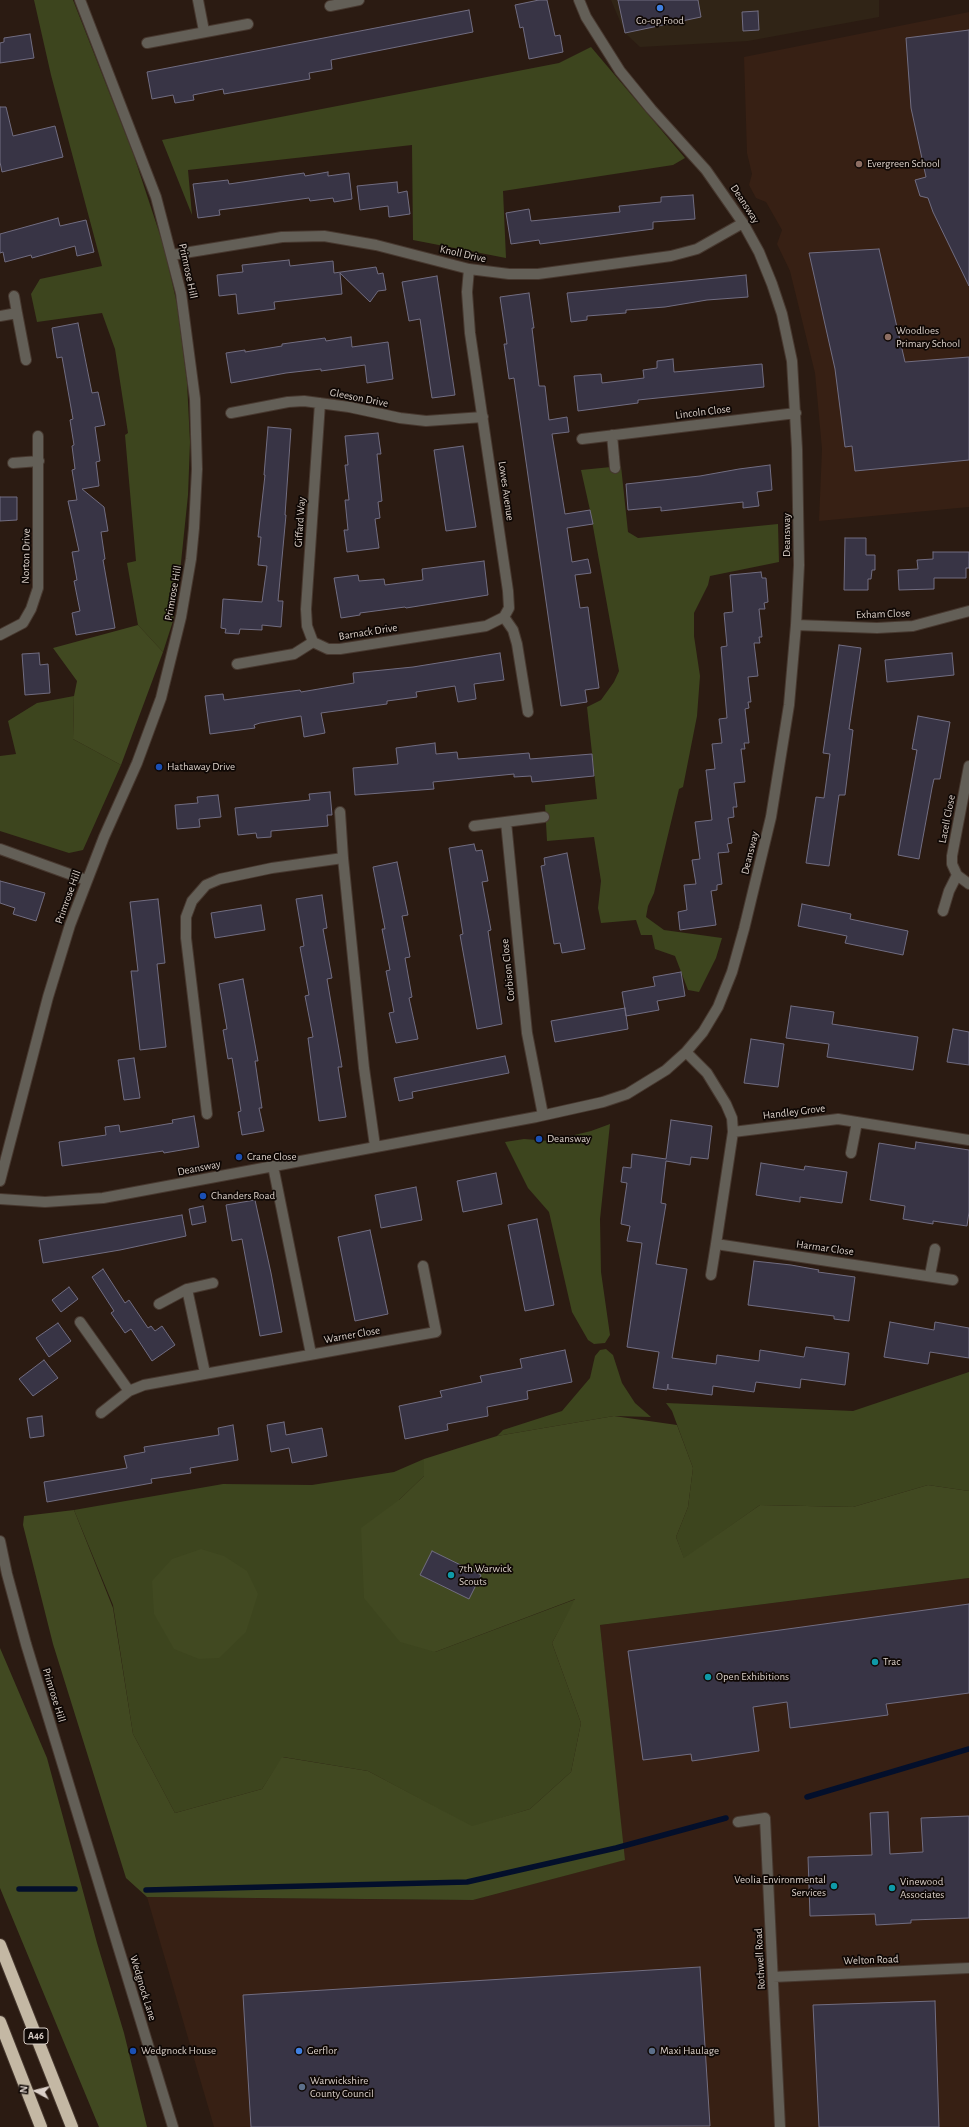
<!DOCTYPE html>
<style>
body{margin:0}
#map{position:relative;width:969px;height:2127px;overflow:hidden;background:#2b1b12;font-family:"Alegreya Sans",sans-serif}
canvas{display:block}
.north{position:absolute;left:16px;top:2071px;width:40px;height:40px;-webkit-text-stroke:3px #0f0805;paint-order:stroke;rotate:277deg;font-size:11px;font-weight:700;line-height:16px;text-align:center;color:#dbd0c9}
.north::after{content:'';display:block;margin:auto;width:14px;height:18px;background:#dbd0c9;clip-path:polygon(50% 0,100% 100%,50% 72%,0 100%)}
</style>
<div id="map">
<canvas width="969" height="2127"></canvas>
<div class="north">N</div>
</div>
<script>
const g = document.querySelector('canvas').getContext('2d');
g.lineJoin = 'round';
function fillPath(path, color) { g.fillStyle = color; g.fill(path, 'evenodd'); }
const poly = rows => new Path2D(rows.map(r => 'M' + r).join(''));
function stroke(path, color, width, dash) { g.strokeStyle = color; g.lineWidth = width; g.lineCap = dash ? 'butt' : 'round'; g.setLineDash(dash || []); g.stroke(path); }
function drawText(font, color, halo, rows, align = 'center') {
  g.font = font + ' "Alegreya Sans",sans-serif'; g.lineWidth = 3.5; g.setLineDash([]); g.textBaseline = 'middle'; g.strokeStyle = halo; g.fillStyle = color; for (const [text, x, y, turn = 0] of rows) {
    g.save(); g.translate(x, y); g.rotate((+turn || 0) * Math.PI / 180); g.textAlign = isNaN(turn) ? turn : align; if (halo) g.strokeText(text, 0, 0); g.fillText(text, 0, 0); g.restore();
  }
}
const commercial = poly([
 [611,0,879,0,879,17,748,41,640,47,625,33]
]);
const built = poly([
 [969,12,969,507,819,521,822,449,815,373,790,271,777,244,782,230,766,202,756,198,749,185,752,174,747,153,744,57],
 [969,1578,969,2127,214,2127,147,1897,473,1900,624,1860,600,1625]
]);
const green = poly([
 [34,0,73,0,133,153,164,247,177,304,187,382,190,442,188,495,180,572,173,621,163,652,138,625,127,563,136,561,125,435,128,433,115,349,102,313,37,322,31,294,40,279,102,266,51,75],
 [591,47,685,158,673,165,503,191,506,258,413,240,412,145,188,170,192,215,162,140,559,63],
 [621,466,628,532,638,538,778,524,779,562,710,576,708,585,694,613,694,636,700,676,697,716,683,787,679,789,654,893,648,906,646,917,664,930,722,938,716,958,699,992,688,990,675,956,655,949,652,935,641,935,636,920,601,923,598,908,601,881,594,837,547,841,545,805,597,799,587,707,601,700,614,682,619,671,590,510,581,470],
 [74,696,73,739,121,765,83,850,69,853,0,831,0,756,16,754,8,721,37,703],
 [610,1124,600,1219,601,1272,610,1335,605,1343,594,1344,588,1340,572,1312,549,1212,528,1188,505,1142,524,1139,550,1141,591,1131],
 [606,1349,613,1355,622,1383,635,1403,651,1417,614,1416,497,1436,503,1430,562,1411,590,1378,595,1356,600,1350],
 [969,1372,969,1491,928,1485,853,1507,760,1505,684,1559,676,1537,688,1507,693,1468,672,1411,666,1403,853,1411],
 [424,1459,424,1476,399,1500,435,1652,576,1599,552,1643,581,1723,571,1772,530,1809,472,1827,368,1771,283,1757,262,1789,175,1813,133,1734,113,1605,74,1510,223,1484,312,1485,394,1472]
]);
const forest = poly([
 [138,625,163,652,121,765,73,739,74,696,77,681,53,648],
 [614,1416,677,1425,693,1468,688,1507,676,1537,684,1558,760,1505,853,1507,928,1485,969,1491,969,1578,600,1625,625,1860,473,1900,147,1897,126,1878,53,1644,23,1525,24,1516,74,1510,113,1608,133,1734,175,1813,262,1789,282,1757,368,1771,472,1826,530,1809,571,1772,581,1723,552,1643,575,1599,435,1652,400,1642,364,1598,361,1528,399,1500,424,1476,424,1459,497,1436],
 [201,1549,224,1556,247,1571,258,1594,246,1632,219,1658,199,1659,174,1649,154,1614,152,1581,172,1559],
 [0,1648,47,1758,97,1943,124,2033,147,2127,99,2127,0,1888]
]);
const stream = poly([
 [807,1797,969,1749],
 [19,1889,75,1889],
 [146,1890,467,1882,616,1848,726,1818]
]);
const building = poly([
 [539,0,547,0,555,36,560,35,563,52,529,59,523,27,520,28,515,5,539,0],
 [618,0,698,0,701,17,625,33,618,0],
 [469,10,473,32,331,60,332,69,309,73,310,79,224,94,223,89,193,95,194,100,175,103,173,95,152,99,147,72,469,10],
 [758,11,759,30,743,31,742,12,758,11],
 [969,30,969,286,933,212,928,198,920,196,915,180,926,177,911,108,906,38,969,30],
 [30,34,34,58,0,63,0,43,4,42,4,38,30,34],
 [0,107,6,107,13,136,55,126,63,157,2,172,0,162,0,107],
 [328,172,328,176,349,173,352,199,334,202,333,198,310,201,309,198,258,205,219,210,220,215,198,218,193,184,228,180,229,184,304,173,305,176,328,172],
 [397,182,398,193,407,191,410,214,389,217,388,206,360,210,357,186,397,182],
 [693,195,695,219,653,222,653,229,540,244,539,240,511,244,506,213,529,209,531,221,620,212,619,206,661,202,661,197,693,195],
 [58,218,60,226,86,220,94,252,77,256,75,246,32,258,31,255,5,262,3,252,0,253,0,234,58,218],
 [879,249,905,362,969,357,969,460,855,471,852,446,845,447,835,369,809,253,879,249],
 [289,260,290,266,333,261,334,273,376,267,378,274,383,273,386,290,378,291,370,302,340,273,342,294,274,302,275,309,238,314,236,294,219,296,217,275,243,272,242,265,289,260],
 [746,275,748,297,707,300,665,307,626,310,626,313,587,316,587,320,571,322,567,293,746,275],
 [437,276,455,395,432,398,420,319,409,321,402,282,437,276],
 [529,293,534,328,532,328,539,386,545,386,549,420,567,417,569,432,552,434,565,514,590,510,593,524,567,528,572,562,588,559,591,573,575,575,580,608,588,607,599,688,585,690,587,702,561,706,514,378,509,379,504,344,507,344,500,297,529,293],
 [78,323,92,393,98,392,105,425,95,427,100,461,96,462,99,486,82,489,104,507,108,531,101,532,105,559,103,560,115,628,76,635,72,613,80,611,74,581,77,580,72,552,79,551,68,501,77,500,72,470,75,469,72,446,74,445,70,420,73,419,62,357,57,358,52,328,78,323],
 [351,337,352,347,388,342,393,379,367,383,365,365,321,371,321,369,286,373,231,383,226,353,245,350,245,352,282,346,282,344,325,338,326,341,351,337],
 [673,359,674,372,762,364,764,387,638,400,638,403,578,411,574,376,601,374,602,383,644,378,643,370,657,368,657,361,673,359],
 [268,427,291,429,285,515,286,515,278,601,283,601,281,627,262,625,262,630,240,629,239,634,225,633,226,629,221,628,223,599,262,602,267,566,258,565,261,537,258,537,265,475,264,475,268,427],
 [378,433,381,454,377,454,382,501,378,502,380,518,375,519,379,548,347,552,344,530,348,530,345,500,349,500,345,465,348,465,345,436,378,433],
 [463,446,476,527,446,531,434,450,463,446],
 [770,465,772,490,757,492,759,506,743,508,743,502,661,511,661,507,628,510,626,484,700,476,739,469,770,465],
 [0,497,17,497,17,520,0,521,0,497],
 [845,538,866,538,866,555,875,555,875,570,872,570,871,579,868,579,868,590,844,590,845,538],
 [933,552,969,552,969,568,966,568,966,578,934,578,934,589,899,590,898,570,918,569,917,560,933,559,933,552],
 [484,561,488,595,406,608,405,607,360,613,360,615,341,618,334,578,358,575,359,581,384,579,385,585,423,580,422,569,484,561],
 [761,572,762,578,766,578,768,602,764,603,765,609,759,609,762,637,759,637,760,643,754,643,758,676,748,677,751,702,748,702,749,708,745,709,749,743,744,743,745,749,741,749,745,782,734,783,737,807,733,807,734,817,728,818,732,843,727,844,729,852,718,853,722,884,717,885,717,890,711,891,716,925,680,930,678,912,687,910,684,885,696,884,692,860,700,859,695,822,712,820,706,770,715,769,712,744,722,743,719,719,727,718,721,647,727,646,724,613,733,612,730,575,761,572],
 [839,645,861,648,849,729,853,730,845,795,839,795,829,866,806,863,816,797,824,798,830,754,823,753,839,645],
 [39,653,40,665,48,664,50,693,25,695,22,654,39,653],
 [500,653,504,680,474,684,476,699,458,702,455,686,416,692,417,697,387,701,387,704,321,713,325,733,304,737,301,716,260,723,254,725,255,728,210,734,205,696,223,694,224,700,300,690,301,692,354,683,353,673,413,667,500,653],
 [952,653,954,675,887,682,885,660,952,653],
 [918,716,950,722,940,779,934,779,932,788,919,859,898,855,917,750,912,749,918,716],
 [435,743,436,754,457,752,458,759,529,753,530,759,592,754,594,776,532,782,531,776,514,777,514,774,433,782,434,789,355,795,353,768,398,764,396,748,435,743],
 [330,792,332,815,327,815,328,826,271,831,271,837,257,838,256,833,238,835,235,808,310,800,309,794,330,792],
 [218,795,221,817,199,819,200,827,177,829,175,805,198,803,197,797,218,795],
 [474,844,476,851,482,850,488,881,482,882,491,930,488,931,502,1024,477,1029,460,935,463,934,449,848,474,844],
 [567,853,585,949,562,953,560,943,554,944,541,866,545,865,544,858,567,853],
 [397,862,408,915,402,916,410,957,405,958,412,997,409,998,418,1039,396,1043,389,1013,394,1012,386,971,390,970,382,929,385,929,373,867,397,862],
 [0,881,45,893,36,921,13,914,15,908,0,903,0,881],
 [322,895,327,928,323,929,332,978,327,979,342,1067,338,1067,346,1117,319,1121,308,1038,313,1037,305,996,309,995,300,947,304,946,296,899,322,895],
 [158,899,165,963,157,964,166,1047,140,1050,131,971,138,971,130,902,158,899],
 [802,904,851,914,850,919,908,931,903,955,845,943,847,936,798,926,802,904],
 [261,905,265,930,215,938,211,913,261,905],
 [681,972,685,996,657,1001,659,1010,626,1016,622,992,655,986,653,977,681,972],
 [243,979,258,1061,255,1061,262,1108,259,1108,264,1131,242,1135,238,1112,241,1111,232,1058,228,1059,223,1030,227,1029,219,984,243,979],
 [791,1006,834,1012,832,1024,918,1037,913,1070,827,1057,829,1044,786,1038,791,1006],
 [625,1008,628,1029,555,1042,551,1021,625,1008],
 [953,1029,969,1032,969,1065,947,1062,953,1029],
 [751,1039,784,1044,778,1087,744,1083,751,1039],
 [505,1056,509,1073,412,1092,413,1098,399,1101,394,1078,505,1056],
 [134,1058,140,1098,124,1100,118,1060,134,1058],
 [194,1116,199,1147,164,1153,163,1151,62,1166,59,1142,106,1135,105,1127,119,1125,120,1132,173,1123,172,1120,194,1116],
 [671,1120,712,1126,708,1159,691,1157,690,1165,666,1161,661,1203,666,1204,656,1264,687,1269,672,1358,716,1364,717,1355,759,1361,760,1350,804,1357,806,1347,849,1353,845,1385,801,1379,800,1388,756,1382,754,1392,713,1386,712,1395,668,1389,668,1384,667,1390,653,1388,659,1352,627,1347,642,1243,627,1241,630,1226,621,1224,627,1183,621,1182,623,1167,631,1168,632,1154,666,1159,671,1120],
 [916,1142,969,1150,969,1212,967,1226,933,1221,933,1224,903,1219,905,1206,870,1200,879,1143,915,1149,916,1142],
 [761,1163,804,1170,805,1166,847,1172,842,1203,800,1197,800,1202,756,1195,761,1163],
 [496,1173,502,1204,463,1212,457,1181,496,1173],
 [416,1187,422,1220,381,1228,375,1195,416,1187],
 [255,1200,271,1273,282,1332,260,1336,242,1239,232,1241,226,1205,255,1200],
 [203,1206,206,1222,192,1225,189,1209,203,1206],
 [182,1215,186,1236,120,1250,43,1263,39,1240,182,1215],
 [537,1219,554,1305,525,1311,508,1225,537,1219],
 [370,1230,388,1314,355,1321,338,1237,370,1230],
 [754,1261,791,1265,819,1270,818,1272,855,1277,849,1321,834,1319,834,1316,748,1305,754,1261],
 [103,1269,125,1303,129,1300,148,1328,151,1326,155,1331,162,1326,175,1345,152,1361,131,1329,125,1333,111,1313,114,1311,92,1277,103,1269],
 [69,1287,78,1299,61,1312,52,1300,69,1287],
 [890,1322,934,1330,935,1322,969,1328,969,1358,930,1352,928,1364,884,1357,890,1322],
 [58,1323,71,1341,49,1357,36,1338,58,1323],
 [565,1350,572,1382,527,1391,528,1399,487,1407,488,1416,447,1424,448,1430,405,1439,399,1406,442,1397,440,1391,482,1382,480,1376,522,1368,520,1359,565,1350],
 [44,1360,58,1378,33,1396,19,1379,44,1360],
 [42,1416,44,1436,30,1438,27,1418,42,1416],
 [284,1422,286,1435,322,1428,327,1456,292,1463,289,1448,271,1452,267,1425,284,1422],
 [233,1425,238,1460,190,1468,191,1473,151,1479,152,1483,47,1502,44,1482,127,1468,124,1456,145,1452,144,1447,219,1435,218,1428,233,1425],
 [432,1551,481,1575,469,1599,420,1575,432,1551],
 [969,1604,969,1693,886,1704,888,1715,790,1728,787,1702,753,1707,759,1751,692,1761,691,1754,643,1760,628,1651,969,1604],
 [888,1812,890,1854,923,1852,921,1818,969,1816,969,1918,911,1920,911,1923,876,1925,875,1914,810,1916,808,1857,872,1855,870,1813,888,1812],
 [700,1967,710,2126,251,2127,243,1995,700,1967],
 [935,2001,939,2127,819,2127,813,2005,935,2001]
]);
const minor = poly([
 [198,0,204,31],
 [330,6,359,0],
 [147,43,248,24],
 [172,255,282,237,324,236,376,245,469,269,509,274,538,274,671,256,697,249,743,223],
 [469,269,467,292,470,333,508,591,509,608,504,617],
 [14,296,17,313],
 [0,316,17,313,26,360],
 [320,403,306,609,307,626,313,642,328,649,340,649,486,626,504,617],
 [231,413,288,402,304,401,349,407,400,418,426,421,483,417],
 [612,435,615,468],
 [582,439,796,413],
 [13,463,39,461],
 [504,617,513,630,517,644,528,712],
 [796,625,877,628,913,626,969,611],
 [0,635,23,623,31,609,38,588,38,436],
 [237,664,294,654,313,642],
 [969,766,952,856,952,864,957,875,969,884],
 [340,812,343,858],
 [506,822,527,1033,543,1115],
 [474,826,544,817],
 [0,849,86,880],
 [943,911,949,891,957,875],
 [686,1052,707,1073,726,1104,732,1118,733,1132,716,1244,953,1280],
 [207,1114,186,938,186,917,192,901,206,885,220,879,272,868,343,858,364,1068,375,1146],
 [733,1132,838,1119,969,1140],
 [851,1153,857,1122],
 [273,1166,311,1354],
 [0,1181,48,997,70,925,104,837,137,763,161,698,181,617,191,559,194,528,197,469,195,399,181,293,156,197,80,0],
 [0,1199,45,1202,103,1198,536,1117,603,1102,627,1094,666,1070,686,1052,703,1032,718,1007,732,972,744,929,771,817,789,705,796,625,799,565,797,449,792,361,782,314,772,284,759,252,743,223,706,170,651,109,620,71,586,17,579,0],
 [711,1275,716,1244],
 [930,1275,935,1249],
 [187,1289,205,1373],
 [159,1304,187,1289,213,1283],
 [80,1322,129,1391],
 [101,1413,129,1391,144,1385,436,1332,423,1266],
 [0,1541,7,1574,26,1644,173,2127],
 [738,1822,765,1818,780,2127],
 [773,1977,969,1968]
]);
const highway = poly([
 [0,1945,72,2127],
 [0,2022,41,2127]
]);
const markers = [
 [660,8,4,"#3f7fe0"],
 [859,164,4,"#8d6e63"],
 [888,337,4,"#8d6e63"],
 [159,767,4,"#1a4fb4"],
 [539,1139,4,"#1a4fb4"],
 [239,1157,4,"#1a4fb4"],
 [203,1196,4,"#1a4fb4"],
 [451,1575,4,"#0f9aa8"],
 [875,1662,4,"#0f9aa8"],
 [708,1677,4,"#0f9aa8"],
 [834,1886,4,"#0f9aa8"],
 [892,1888,4,"#0f9aa8"],
 [133,2051,4,"#1a4fb4"],
 [299,2051,4,"#3f7fe0"],
 [652,2051,4,"#5c6f8a"],
 [302,2087,4,"#5c6f8a"]
];
const shields = [
 [36,2036,24]
];
const shieldNames = [
 ["A46",36,2036]
];
const poiNames = [
 ["Co-op Food",660,21,"center"],
 ["Evergreen School",867,164],
 ["Woodloes",896,331],
 ["Primary School",896,344],
 ["Hathaway Drive",167,767],
 ["Deansway",547,1139],
 ["Crane Close",247,1157],
 ["Chanders Road",211,1196],
 ["7th Warwick",459,1569],
 ["Scouts",459,1582],
 ["Trac",883,1662],
 ["Open Exhibitions",716,1677],
 ["Veolia Environmental",826,1880,"right"],
 ["Services",826,1893,"right"],
 ["Vinewood",900,1882],
 ["Associates",900,1895],
 ["Wedgnock House",141,2051],
 ["Gerflor",307,2051],
 ["Maxi Haulage",660,2051],
 ["Warwickshire",310,2081],
 ["County Council",310,2094]
];
const streetNames = [
 ["Deansway",745,204,57],
 ["Knoll Drive",463,254,13],
 ["Primrose Hill",188,271,78],
 ["Gleeson Drive",359,398,11],
 ["Lincoln Close",703,412,-7],
 ["Lowes Avenue",506,491,82],
 ["Giffard Way",300,522,-86],
 ["Deansway",787,535,-90],
 ["Norton Drive",26,556,-89],
 ["Primrose Hill",173,593,-80],
 ["Exham Close",883,614,-2],
 ["Barnack Drive",368,632,-9],
 ["Lacell Close",947,819,-79],
 ["Deansway",750,853,-76],
 ["Primrose Hill",68,897,-70],
 ["Corbison Close",508,970,-96],
 ["Handley Grove",794,1112,-7],
 ["Deansway",199,1168,-11],
 ["Harmar Close",825,1248,8],
 ["Warner Close",352,1335,-10],
 ["Primrose Hill",54,1695,73],
 ["Rothwell Road",760,1959,-93],
 ["Welton Road",871,1960,-2],
 ["Wedgnock Lane",143,1988,73]
];
fillPath(commercial, '#302416');
fillPath(built, '#372014');
fillPath(green, '#3d451e');
fillPath(forest, '#414921');
stroke(stream, '#030f2b', 5.5);
fillPath(building, '#383445');
stroke(building, '#716d81', 1);
stroke(minor, '#47382f', 12);
stroke(highway, '#47382f', 14);
stroke(minor, '#635f57', 10);
stroke(highway, '#c4b8a4', 12);
for (const [x, y, r, color] of markers) { const dot = new Path2D(); dot.arc(x, y, r, 0, 2 * Math.PI); g.fillStyle = color; g.fill(dot); stroke(dot, '#0f0805', 1.5); }
for (const [x, y, w] of shields) { const box = new Path2D(); box.roundRect(x - w / 2, y - 8, w, 16, 3); g.fillStyle = '#0f0805'; g.fill(box); stroke(box, '#dbd0c9', 1); }
drawText('bold 10px', '#dbd0c9', null, shieldNames);
drawText('11px', '#dbd0c9', '#0f0805', poiNames, 'left');
drawText('11px', '#dbd0c9', '#0f0805', streetNames);
</script>
